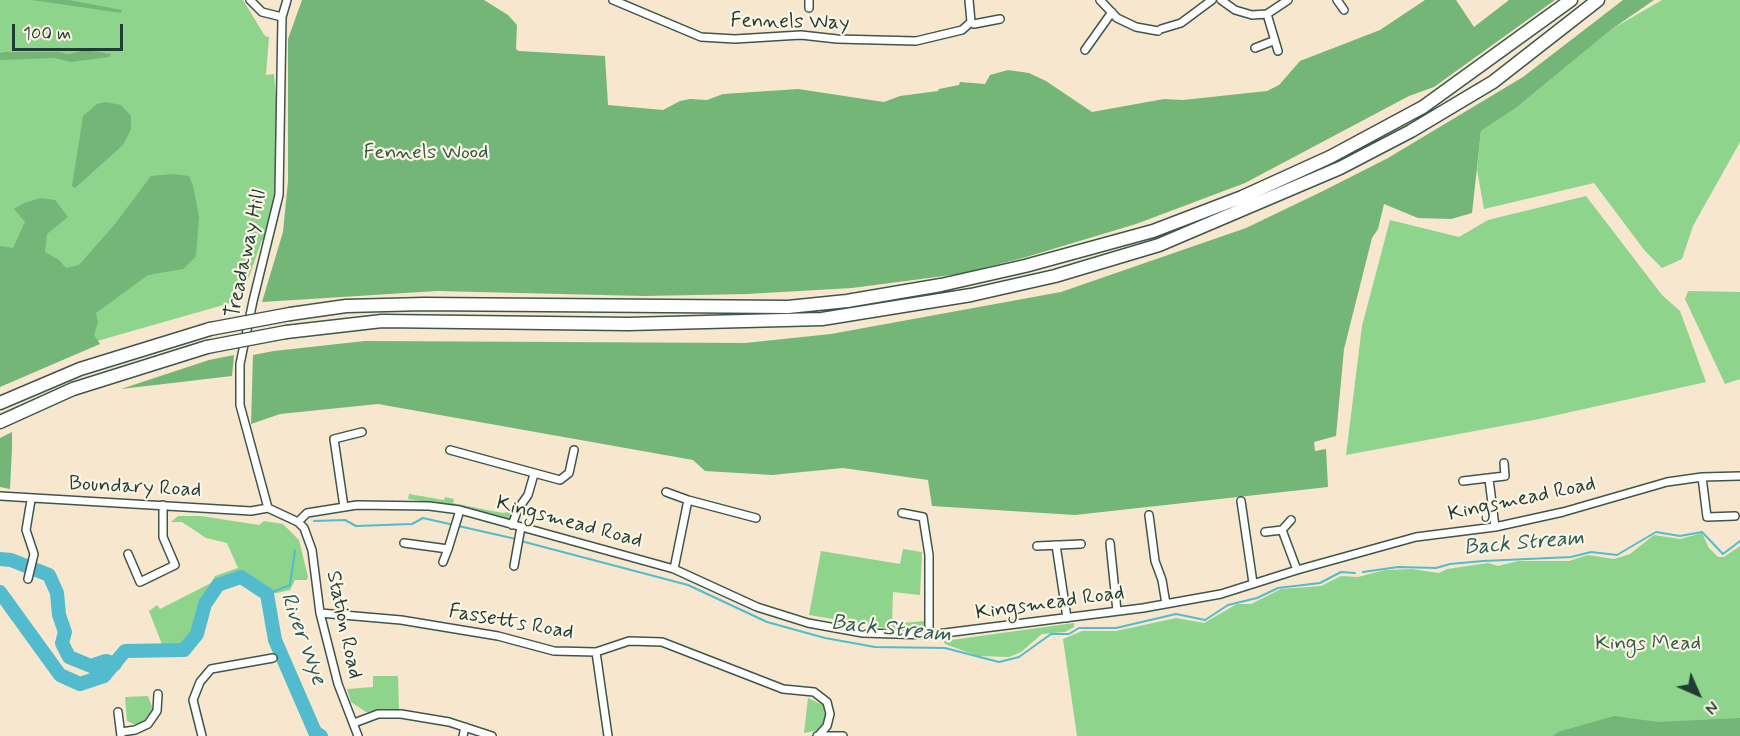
<!DOCTYPE html>
<style>
body{margin:0}
#map{position:relative;width:1740px;height:736px;overflow:hidden;background:#f6e7ce;font-family:Mynerve,sans-serif}
canvas{display:block}
.north{position:absolute;left:1668px;top:664px;width:60px;height:60px;-webkit-text-stroke:4px #fcf5e5;paint-order:stroke;rotate:135deg;font-size:16px;font-weight:700;line-height:24px;text-align:center;color:#1f3d34}
.north::after{content:'';display:block;margin:auto;width:21px;height:27px;background:#1f3d34;clip-path:polygon(50% 0,100% 100%,50% 72%,0 100%)}
.scale{position:absolute;left:12px;top:24px;width:111px;height:27px;box-sizing:border-box;border:3px solid #1f3d34;border-top:0;padding-left:8px;font-size:18px;line-height:21px;white-space:nowrap;color:#1f3d34;-webkit-text-stroke:4px #fcf5e5;paint-order:stroke}
</style>
<div id="map">
<canvas width="1740" height="736"></canvas>
<div class="north">N</div>
<div class="scale">100 m</div>
</div>
<script>
const g = document.querySelector('canvas').getContext('2d');
g.lineJoin = 'round';
function fillPath(path, color) { g.fillStyle = color; g.fill(path, 'evenodd'); }
const poly = rows => new Path2D(rows.map(r => 'M' + r).join(''));
function stroke(path, color, width, dash) { g.strokeStyle = color; g.lineWidth = width; g.lineCap = dash ? 'butt' : 'round'; g.setLineDash(dash || []); g.stroke(path); }
function drawText(font, color, halo, rows, align = 'center') {
  g.font = font + ' Mynerve,sans-serif'; g.lineWidth = 4.5; g.setLineDash([]); g.textBaseline = 'middle'; g.strokeStyle = halo; g.fillStyle = color; for (const [text, x, y, turn = 0] of rows) {
    g.save(); g.translate(x, y); g.rotate((+turn || 0) * Math.PI / 180); g.textAlign = isNaN(turn) ? turn : align; if (halo) g.strokeText(text, 0, 0); g.fillText(text, 0, 0); g.restore();
  }
}
const green = poly([
 [0,0,243,0,265,36,269,37,266,75,274,74,281,155,278,188,266,240,262,240,241,300,76,347,0,377],
 [1662,0,1740,0,1740,142,1693,226,1682,259,1662,268,1645,251,1594,183,1484,209,1477,170,1481,131,1516,108,1612,29],
 [1586,196,1662,295,1680,311,1706,382,1539,419,1346,455,1362,326,1390,220,1459,237,1488,220],
 [1688,291,1740,292,1740,379,1725,384,1685,299],
 [409,494,444,500,445,497,454,499,453,503,487,510,503,513,516,510,511,518,507,520,459,507,408,499],
 [201,516,259,525,264,521,283,524,299,540,308,577,307,580,295,580,290,590,272,594,246,581,229,581,222,584,206,602,190,646,171,652,163,647,149,611,157,605,160,609,211,583,215,576,238,568,227,543,206,538,182,522,171,522,178,516],
 [1702,533,1709,548,1718,557,1724,557,1740,546,1740,736,1077,736,1063,639,1082,631,1116,631,1176,618,1204,623,1237,604,1251,604,1281,589,1321,586,1341,576,1358,577,1385,570,1412,569,1439,573,1447,569,1488,563,1498,566,1518,561,1569,561,1588,555,1614,559,1630,554,1654,535,1680,539],
 [903,549,922,552,920,595,893,592,892,624,924,621,925,629,892,629,809,615,821,551,900,564],
 [1074,623,1074,627,1065,632,1042,634,1021,652,1009,657,978,656,945,644,944,641],
 [373,676,398,676,399,711,366,712,351,702,347,689,373,687],
 [148,696,153,709,146,721,136,725,127,721,125,697],
 [808,698,823,705,826,719,819,730,804,733]
]);
const forest = poly([
 [32,0,69,0,122,10,121,13],
 [302,0,484,0,508,15,517,25,516,49,519,51,605,56,608,105,663,110,680,101,690,99,707,100,723,94,798,89,884,102,900,96,938,91,939,89,959,85,960,82,985,84,990,75,1008,70,1029,73,1046,81,1092,112,1164,99,1183,100,1267,91,1279,85,1300,61,1380,30,1425,0,1456,0,1474,27,1509,0,1555,0,1434,87,1409,96,1245,183,1136,224,1023,258,959,274,852,288,747,294,644,296,437,291,262,302,283,232,288,181,288,39],
 [1623,0,1654,0,1612,29,1516,108,1481,131,1472,213,1451,219,1418,218,1384,204,1378,229,1372,238,1344,349,1336,436,1314,442,1315,451,1326,449,1328,487,1075,515,932,506,928,480,843,468,772,475,705,471,693,460,378,404,280,414,251,424,253,355,274,351,365,341,745,343,831,334,1061,292,1246,228,1323,191,1388,158,1523,77],
 [86,50,111,54,109,57,71,62,54,58,0,60,0,53,5,52,58,52,69,54],
 [106,102,121,105,131,116,131,129,123,145,75,188,72,186,83,116,97,104],
 [173,174,189,176,193,185,199,217,196,256,183,269,148,275,96,313,98,322,94,335,100,344,0,387,0,246,13,248,25,222,14,209,24,203,41,198,55,200,68,217,47,234,45,252,59,260,66,268,79,265,115,224,151,176],
 [234,355,232,376,121,389,209,360],
 [12,432,12,448,10,489,0,487,0,438],
 [1614,716,1658,722,1740,718,1740,736,1553,736,1558,732]
]);
const stream = poly([
 [314,521,345,520,356,526,412,524,423,518,516,539],
 [521,541,688,585,767,622,825,638,875,647,945,648,999,662,1019,657,1051,634,1069,634,1079,628,1116,628,1176,614,1205,620,1228,605,1257,598,1278,588,1320,583,1341,572,1355,573],
 [1363,572,1398,567,1436,568,1450,564,1483,561,1571,557,1591,552,1617,555,1656,532,1680,536,1702,532,1723,554,1740,541],
 [267,594,290,585,295,550]
]);
const river = poly([
 [0,559,11,560,49,575,57,593,59,615,65,632,62,643,69,657,91,666,106,661,115,664],
 [0,592,60,675,80,684,104,676,125,651,184,650,197,634,205,604,218,585,241,577,267,594,275,640,315,732,321,736]
]);
const street = poly([
 [250,0,262,12,282,17],
 [613,0,701,37,735,39,801,35,837,39,916,41,962,30,971,22],
 [969,0,971,22],
 [1100,0,1117,18,1136,27,1158,31],
 [1221,0,1235,10,1252,15,1267,14,1288,0],
 [1337,0,1344,10],
 [809,8,809,0],
 [1267,14,1278,51],
 [971,22,974,24,1000,19],
 [1161,29,1181,23,1212,0],
 [1255,48,1273,41],
 [1085,50,1112,12],
 [450,450,560,480,569,473,574,450],
 [1702,477,1707,517,1735,516],
 [1489,479,1495,527],
 [1463,481,1505,476,1504,463],
 [666,492,688,500],
 [0,496,251,511,268,508,298,522,307,513,357,505,429,506,460,510,674,569,757,607,808,623,863,633,929,635,1143,608,1221,594,1297,570,1416,537,1495,527,1563,512,1667,482,1702,477,1740,476],
 [1241,501,1253,583],
 [344,507,334,439,362,432],
 [268,508,240,405,240,364,253,301,279,195,282,17,287,0],
 [902,513,923,517,929,555,929,635],
 [1149,515,1155,561,1162,580,1166,604],
 [1291,520,1282,530,1297,570],
 [298,522,304,528,312,550,320,613,338,684,358,736],
 [512,525,518,509,528,495,534,474],
 [1265,532,1282,530],
 [404,543,448,549,460,510],
 [1110,543,1117,611],
 [1056,545,1067,618],
 [1037,546,1081,544],
 [128,554,140,582,175,565,163,537,163,505],
 [443,562,448,549],
 [514,566,521,527],
 [674,569,688,500,756,518],
 [28,579,34,554,26,530,31,500],
 [320,613,401,620,498,636,554,651,596,652,629,641,662,642,783,689,814,692,827,702,830,714,827,726,819,735],
 [596,652,608,736],
 [118,712,121,736],
 [354,723,378,714,401,714,449,722,492,736],
 [121,732,135,730,148,724,157,711,158,694],
 [202,736,193,700,200,682,211,669,273,658],
 [463,736,465,727],
 [817,736,843,736]
]);
const highway = poly([
 [290,314,346,306,424,304,788,307,847,301,941,285,1025,266,1153,231,1242,197,1330,157,1423,107,1571,0],
 [286,332,382,321,628,324,822,319,971,295,1055,276,1159,245,1340,168,1411,131,1493,82,1598,0],
 [0,403,80,369,210,329],
 [0,422,73,389,207,347]
]);
const highwayBridge = poly([
 [210,329,290,314],
 [207,347,286,332]
]);
const streetNames = [
 ["Fennels Way",790,23,1],
 ["Treadaway Hill",247,254,-78],
 ["Boundary Road",135,488,3],
 ["Kingsmead Road",1522,500,-12],
 ["Kingsmead Road",569,523,15],
 ["Kingsmead Road",1050,604,-8],
 ["Fassetts Road",511,623,10],
 ["Station Road",343,625,78]
];
const parkNames = [
 ["Fennels Wood",426,154],
 ["Kings Mead",1648,645]
];
const waterNames = [
 ["Back Stream",1524,544,-5],
 ["Back Stream",891,630,6],
 ["River Wye",302,639,70]
];
fillPath(green, '#8fd48d');
fillPath(forest, '#73b678');
stroke(stream, '#52bcce', 2);
stroke(river, '#52bcce', 14);
stroke(street, '#3f564b', 10);
stroke(highway, '#3f564b', 15);
stroke(street, '#fff', 7);
stroke(highway, '#fff', 12);
stroke(highwayBridge, '#3f564b', 15, []);
stroke(highwayBridge, '#fff', 12);
drawText('21px', '#1f3d34', '#fcf5e5', streetNames);
drawText('21px', '#355b46', '#fcf5e5', parkNames);
drawText('italic 22px', '#2c5d5a', '#fcf5e5', waterNames);
</script>
